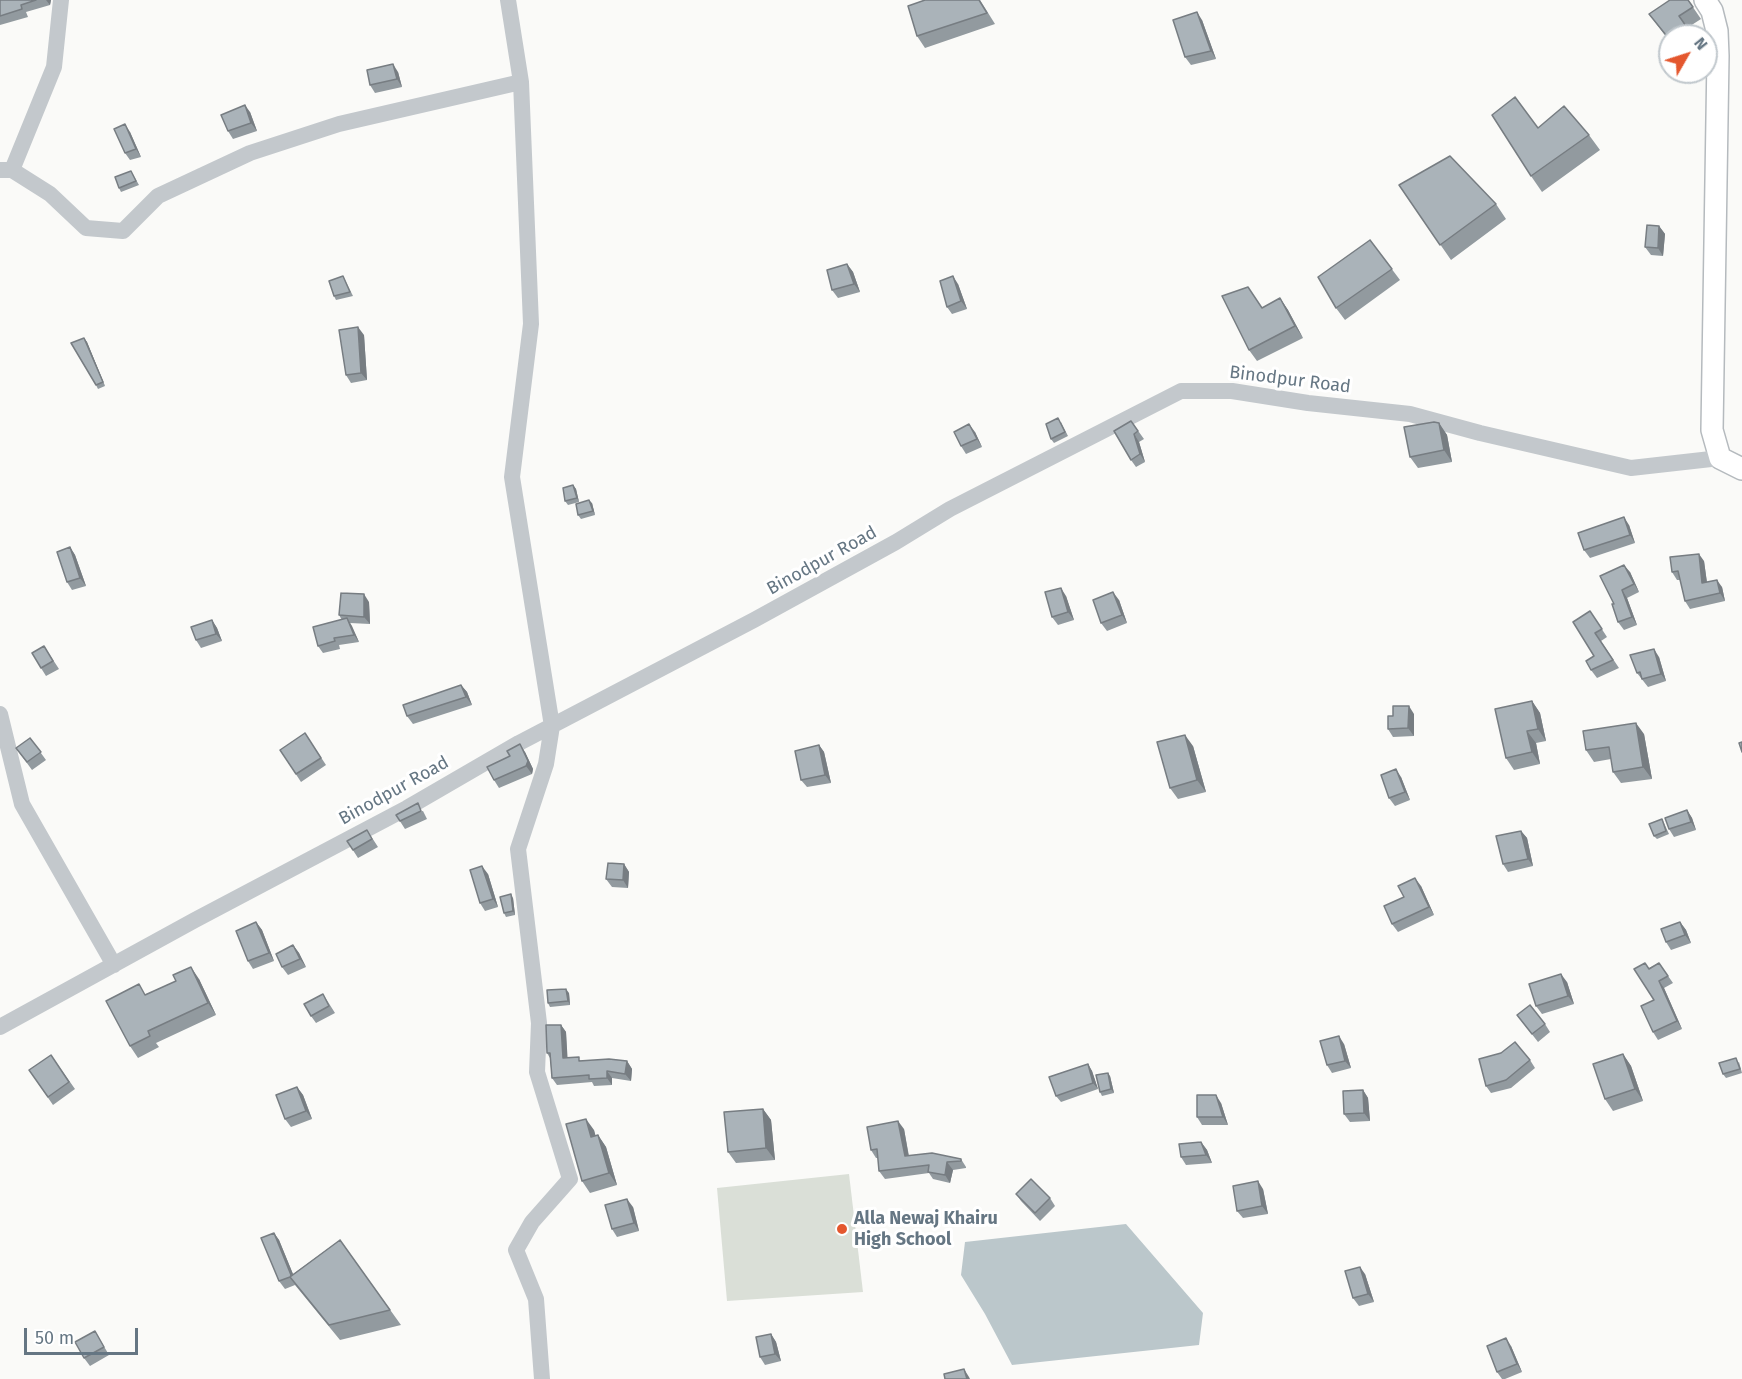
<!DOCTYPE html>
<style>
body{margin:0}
#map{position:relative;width:1742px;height:1379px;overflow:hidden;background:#fafaf8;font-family:"Fira Sans",sans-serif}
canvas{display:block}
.north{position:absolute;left:1658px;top:24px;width:60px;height:60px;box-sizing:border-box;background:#fff;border:2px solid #c1c8cd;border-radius:50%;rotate:51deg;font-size:16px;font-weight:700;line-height:24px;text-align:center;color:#657683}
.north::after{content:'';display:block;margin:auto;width:21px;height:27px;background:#e4572e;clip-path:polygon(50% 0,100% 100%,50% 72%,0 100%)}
.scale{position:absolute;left:24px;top:1328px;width:114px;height:27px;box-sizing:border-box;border:3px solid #657683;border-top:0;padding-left:8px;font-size:18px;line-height:21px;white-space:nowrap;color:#657683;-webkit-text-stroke:4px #fff;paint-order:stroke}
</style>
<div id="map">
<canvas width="1742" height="1379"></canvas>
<div class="north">N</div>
<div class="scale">50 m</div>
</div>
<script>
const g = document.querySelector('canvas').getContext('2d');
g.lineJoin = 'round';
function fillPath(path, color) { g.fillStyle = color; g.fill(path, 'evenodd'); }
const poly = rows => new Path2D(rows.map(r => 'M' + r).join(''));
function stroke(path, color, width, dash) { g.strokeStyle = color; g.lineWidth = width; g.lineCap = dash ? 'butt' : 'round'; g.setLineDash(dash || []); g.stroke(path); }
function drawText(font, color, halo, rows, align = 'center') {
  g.font = font + ' "Fira Sans",sans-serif'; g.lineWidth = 6; g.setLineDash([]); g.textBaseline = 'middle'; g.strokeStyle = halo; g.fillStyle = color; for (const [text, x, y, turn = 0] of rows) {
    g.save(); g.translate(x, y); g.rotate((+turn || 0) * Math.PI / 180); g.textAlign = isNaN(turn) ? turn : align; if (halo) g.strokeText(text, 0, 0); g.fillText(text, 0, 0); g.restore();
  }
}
const green = poly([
 [849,1174,863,1292,727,1301,717,1188]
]);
const water = poly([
 [1126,1224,1203,1313,1199,1345,1012,1365,985,1314,961,1275,965,1242]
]);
const minor = poly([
 [508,0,521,82,531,324,512,477,552,726,546,764,518,849,539,1023,537,1072,570,1179,532,1222,516,1250,536,1299,542,1379],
 [0,170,12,170,50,194,86,228,123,231,158,196,250,153,339,124,521,82],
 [12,170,54,67,61,0],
 [0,714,22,804,114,965],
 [0,1027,195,920,407,808,519,743,754,620,896,542,950,509,1181,391,1232,391,1308,403,1410,414,1480,433,1631,468,1720,458]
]);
const major = poly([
 [1705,0,1712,11,1717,31,1718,56,1712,430,1720,458,1742,469]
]);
const wall = poly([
 [0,0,51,0,50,5,26,12,28,17,0,25],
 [980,0,995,24,925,48,917,36],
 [1688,0,1701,19,1687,28,1670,36,1670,42,1649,14],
 [1202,20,1216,59,1191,65,1185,57],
 [398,72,402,87,375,93,370,85],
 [250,112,257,131,233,139,228,131],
 [1538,128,1589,135,1600,150,1542,192,1531,176],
 [130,132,141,157,130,160,125,153],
 [131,171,139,185,121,192,119,188],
 [1399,185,1496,204,1506,219,1451,260],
 [1659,226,1665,234,1663,256,1651,255,1645,247],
 [1370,240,1400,280,1345,320,1336,308],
 [847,264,853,272,860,292,838,298,832,290],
 [345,280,353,296,336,300,334,296],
 [958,284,967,309,952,314,947,307],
 [1280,298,1288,310,1303,338,1257,361,1249,350,1262,308],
 [364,335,367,380,351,383,346,375],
 [84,338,87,342,105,386,98,389,96,385],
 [1131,421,1144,439,1139,442,1145,462,1136,467,1131,460],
 [1061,422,1068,436,1054,443,1051,439],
 [1439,423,1447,435,1452,462,1418,468,1410,457],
 [975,432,982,447,966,454,961,446],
 [573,485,576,489,579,502,568,505,565,501],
 [592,503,595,515,581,519,578,515],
 [1629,525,1635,543,1590,558,1584,550],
 [70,547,75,555,86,586,72,590,67,582],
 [1704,561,1707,582,1722,587,1725,601,1690,609,1685,601,1680,580,1677,580,1672,572],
 [1630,572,1639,592,1627,598,1637,625,1624,630,1618,622,1614,604],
 [1066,596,1074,620,1058,625,1052,617],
 [1119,600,1127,623,1107,631,1101,623],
 [369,602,370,624,350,623,359,642,339,645,340,649,323,653,318,646,342,620,339,615],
 [1590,611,1607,637,1601,641,1619,668,1597,678,1591,670,1594,656],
 [212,620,217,628,222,641,201,648,196,640],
 [44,646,59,669,46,676,41,668],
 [1659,657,1666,681,1648,687,1637,673],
 [461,685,467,692,472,705,413,724,407,716],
 [1532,701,1540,713,1546,741,1536,743,1540,764,1514,770,1506,758],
 [1414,714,1414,736,1393,737,1388,729],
 [305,733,326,765,301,782,280,750],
 [1644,734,1652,779,1621,783,1613,772,1611,759,1594,762,1586,750],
 [30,738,46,760,32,770,16,748],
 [819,745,824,752,831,783,807,787,801,780],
 [1193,746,1206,792,1178,799,1170,788],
 [525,752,533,769,532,774,499,788,494,780],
 [1401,777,1410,800,1395,806,1389,798],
 [1687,810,1692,818,1696,830,1674,837,1669,829],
 [423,811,427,819,405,829,396,815],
 [1662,819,1664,823,1669,834,1657,839,1654,836],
 [367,830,378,847,358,858,347,841],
 [1521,831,1527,838,1533,866,1508,872,1503,864],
 [624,864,629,872,628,888,612,887,606,879],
 [488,874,498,907,485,911,480,903],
 [1421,886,1434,915,1398,932,1392,924,1404,897],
 [513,898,515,915,506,917,504,913],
 [256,922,262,930,274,961,253,969,248,961],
 [1680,922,1686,930,1691,943,1671,950,1666,942],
 [293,945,299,953,306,967,288,975,282,967],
 [1659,963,1673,983,1664,988,1682,1029,1658,1040,1653,1032,1654,1000,1649,968],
 [199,979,216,1015,156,1043,159,1047,138,1058,130,1046,146,994],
 [1567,982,1574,1004,1542,1014,1536,1006],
 [569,993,570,1005,550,1007,548,1003],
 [323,994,335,1013,316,1023,311,1016],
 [1517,1015,1545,1024,1550,1032,1538,1042],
 [561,1025,566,1032,567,1057,582,1061,627,1061,632,1069,631,1081,612,1078,612,1085,594,1086,592,1082,557,1085,552,1078,550,1058,547,1053],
 [1344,1044,1351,1068,1332,1073,1327,1065],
 [1623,1054,1631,1066,1643,1101,1613,1111,1605,1099],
 [51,1055,75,1089,53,1105,29,1070],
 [1530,1060,1535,1068,1511,1088,1491,1093,1486,1086],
 [1739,1062,1742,1073,1726,1078,1723,1074],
 [1088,1064,1092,1071,1098,1089,1061,1102,1056,1096],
 [1110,1076,1114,1093,1102,1096,1100,1092],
 [297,1087,303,1095,312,1119,291,1127,285,1119],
 [1363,1090,1368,1098,1370,1121,1350,1122,1344,1114],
 [1221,1103,1228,1125,1202,1125,1197,1117],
 [763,1109,771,1120,775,1160,736,1163,728,1152],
 [904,1129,909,1156,961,1159,966,1167,966,1168,953,1170,950,1183,933,1179,929,1173,885,1179,879,1171,878,1158,876,1158,871,1150],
 [594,1130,595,1136,598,1135,606,1147,617,1185,590,1193,582,1181],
 [1201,1142,1207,1150,1212,1163,1186,1165,1181,1157],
 [1263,1189,1268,1214,1243,1218,1237,1211],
 [1016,1194,1050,1198,1055,1206,1040,1221,1021,1201],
 [633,1207,639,1231,617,1237,612,1229],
 [274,1233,279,1240,293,1274,340,1240,401,1325,340,1340,295,1285,285,1289,279,1281],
 [1365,1274,1374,1302,1359,1306,1353,1298],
 [95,1331,109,1355,90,1366,84,1358],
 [771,1334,776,1342,781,1361,765,1365,760,1357],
 [1511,1346,1522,1372,1505,1379,1502,1379,1497,1372]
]);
const shadedWall = poly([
 [46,0,51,0,50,5],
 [1197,12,1202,20,1216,59,1211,51],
 [393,64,398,72,402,87,397,79],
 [245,105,250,112,257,131,251,123],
 [125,124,130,132,141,157,136,149],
 [1659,226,1665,234,1663,256,1658,248],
 [847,264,853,272,860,292,854,284],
 [953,276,958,284,967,309,961,301],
 [1280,298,1288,310,1303,338,1295,326],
 [358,327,364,335,367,380,361,373],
 [84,338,87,342,105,386,103,382],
 [1439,423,1447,435,1452,462,1444,450],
 [969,424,975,432,982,447,977,439],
 [1134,434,1139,442,1145,462,1140,454],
 [573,485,576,489,579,502,577,498],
 [589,500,592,503,595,515,593,511],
 [1624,517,1629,525,1635,543,1630,535],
 [70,547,75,555,86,586,80,578],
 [1699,554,1704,561,1708,591,1702,583],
 [1624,565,1630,572,1639,592,1634,584],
 [1717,580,1722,587,1725,601,1720,593],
 [1061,588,1066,596,1074,620,1068,612],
 [1622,590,1627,598,1637,625,1632,617],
 [1113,592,1119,600,1127,623,1122,615],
 [364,594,369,602,370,624,364,617],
 [347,618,352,626,359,642,354,635],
 [212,620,217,628,222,641,216,634],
 [1654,649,1659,657,1666,681,1661,674],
 [461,685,467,692,472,705,466,697],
 [1532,701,1540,713,1546,741,1538,729],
 [1409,706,1414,714,1414,736,1408,728],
 [1636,723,1644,734,1652,779,1643,767],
 [1527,731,1536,743,1540,764,1532,752],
 [1185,735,1193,746,1206,792,1197,780],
 [520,744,525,752,533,769,532,774,526,766],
 [819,745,824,752,831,783,825,775],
 [1396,769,1401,777,1410,800,1405,792],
 [1687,810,1692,818,1696,830,1691,822],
 [1521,831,1527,838,1533,866,1528,859],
 [624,864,629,872,628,888,623,880],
 [482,866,488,874,498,907,493,899],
 [1415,878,1421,886,1434,915,1429,907],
 [511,894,513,898,515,915,513,911],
 [256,922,262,930,274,961,269,953],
 [1680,922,1686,930,1691,943,1685,935],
 [293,945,299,953,306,967,300,959],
 [191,967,199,979,216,1015,208,1003],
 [1561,974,1567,982,1574,1004,1568,996],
 [1659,981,1664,988,1682,1029,1677,1021],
 [566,989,569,993,570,1005,568,1001],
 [561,1025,566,1032,568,1065,563,1058],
 [1339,1036,1344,1044,1351,1068,1345,1061],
 [1623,1054,1631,1066,1643,1101,1635,1089],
 [627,1061,632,1069,631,1081,625,1074],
 [1088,1064,1092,1071,1098,1089,1093,1083],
 [607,1071,612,1078,612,1085,607,1078],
 [1108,1073,1110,1076,1114,1093,1111,1089],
 [297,1087,303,1095,312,1119,306,1111],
 [1363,1090,1368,1098,1370,1121,1364,1113],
 [1216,1095,1221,1103,1228,1125,1223,1117],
 [763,1109,771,1120,775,1160,766,1148],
 [586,1119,594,1130,599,1148,591,1137],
 [898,1121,904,1129,910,1164,905,1156],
 [598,1135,606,1147,617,1185,609,1173],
 [1201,1142,1207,1150,1212,1163,1206,1155],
 [947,1162,953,1170,950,1183,945,1175],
 [1258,1181,1263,1189,1268,1214,1262,1206],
 [627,1199,633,1207,639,1231,634,1223],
 [274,1233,279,1240,297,1284,292,1276],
 [1360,1267,1365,1274,1374,1302,1368,1294],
 [771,1334,776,1342,781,1361,775,1354],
 [1506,1338,1511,1346,1522,1372,1517,1364],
 [964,1369,969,1377,970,1379,967,1379]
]);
const building = poly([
 [0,0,36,0,21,5,22,9,0,16,0,0],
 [925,0,979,0,987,13,917,36,908,6,925,0],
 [1670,0,1688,0,1693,7,1679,16,1693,36,1670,36,1670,40,1649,14,1670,0],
 [1197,12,1211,51,1185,57,1173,20,1197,12],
 [393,64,397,79,370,85,367,70,393,64],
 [1515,97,1538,128,1564,106,1589,135,1531,176,1492,115,1515,97],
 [245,105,251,123,228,131,221,115,245,105],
 [125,124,136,149,125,153,114,129,125,124],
 [1450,156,1496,204,1440,245,1399,185,1450,156],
 [131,171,136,181,119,188,115,177,131,171],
 [1647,225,1659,226,1658,248,1645,247,1647,225],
 [1370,240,1392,269,1336,308,1318,277,1370,240],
 [847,264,854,284,832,290,827,270,847,264],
 [343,276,350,292,334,296,329,281,343,276],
 [953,276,961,301,947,307,940,281,953,276],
 [1248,287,1262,308,1280,298,1295,326,1249,350,1222,296,1248,287],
 [358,327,361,373,346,375,339,330,358,327],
 [84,338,103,382,96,385,71,343,84,338],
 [1058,418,1065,432,1051,439,1046,424,1058,418],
 [1131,421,1138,431,1134,434,1140,454,1131,460,1114,431,1131,421],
 [1434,422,1439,423,1444,450,1410,457,1404,427,1434,422],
 [969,424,977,439,961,446,954,432,969,424],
 [573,485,577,498,565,501,563,488,573,485],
 [589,500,593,511,578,515,576,504,589,500],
 [1624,517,1630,535,1584,550,1578,533,1624,517],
 [70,547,80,578,67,582,57,552,70,547],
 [1699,554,1702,583,1717,580,1720,593,1685,601,1678,571,1672,572,1670,557,1699,554],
 [1624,565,1634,584,1622,590,1632,617,1618,622,1612,604,1614,604,1600,576,1624,565],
 [1061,588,1068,612,1052,617,1045,592,1061,588],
 [1113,592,1122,615,1101,623,1093,600,1113,592],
 [341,593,364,594,364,617,339,615,341,593],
 [1590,611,1602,629,1595,633,1613,660,1591,670,1586,661,1594,656,1573,622,1590,611],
 [347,618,354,635,334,638,335,641,318,646,313,627,347,618],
 [212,620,216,634,196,640,191,627,212,620],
 [44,646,53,661,41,668,32,653,44,646],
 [1654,649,1661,674,1642,679,1640,672,1637,673,1630,655,1654,649],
 [461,685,466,697,407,716,403,705,461,685],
 [1532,701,1538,729,1527,731,1532,752,1506,758,1495,709,1532,701],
 [1393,706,1409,706,1408,728,1388,729,1388,716,1393,716,1393,706],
 [1636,723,1643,767,1613,772,1609,747,1586,750,1583,731,1636,723],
 [305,733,321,758,296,774,280,750,305,733],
 [1185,735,1197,780,1170,788,1157,742,1185,735],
 [30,738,41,752,27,762,16,748,30,738],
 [1742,742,1742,752,1739,743,1742,742],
 [520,744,528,761,526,766,494,780,487,767,510,756,507,751,520,744],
 [819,745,825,775,801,780,795,751,819,745],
 [1396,769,1405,792,1389,798,1381,775,1396,769],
 [418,803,421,811,400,821,396,815,418,803],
 [1687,810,1691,822,1669,829,1665,818,1687,810],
 [1662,819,1666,831,1654,836,1649,824,1662,819],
 [367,830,372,839,353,850,347,841,367,830],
 [1521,831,1528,859,1503,864,1496,836,1521,831],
 [608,863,624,864,623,880,606,879,608,863],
 [482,866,493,899,480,903,470,870,482,866],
 [1415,878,1429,907,1392,924,1384,906,1404,897,1398,886,1415,878],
 [511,894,513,911,504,913,500,897,511,894],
 [256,922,269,953,248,961,236,931,256,922],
 [1680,922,1685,935,1666,942,1661,929,1680,922],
 [293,945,300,959,282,967,276,954,293,945],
 [1645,963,1649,969,1659,963,1668,976,1659,981,1677,1021,1653,1032,1641,1006,1654,1000,1634,969,1645,963],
 [191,967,208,1003,148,1031,150,1036,130,1046,106,1001,139,984,145,995,176,981,173,975,191,967],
 [1561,974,1568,996,1536,1006,1529,984,1561,974],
 [566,989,568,1001,548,1003,547,990,566,989],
 [323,994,329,1006,311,1016,304,1004,323,994],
 [1530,1005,1545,1024,1532,1034,1517,1015,1530,1005],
 [546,1025,561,1025,563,1058,579,1057,579,1061,609,1059,627,1061,625,1074,607,1071,607,1078,589,1079,589,1075,552,1078,550,1053,547,1053,546,1025],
 [1339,1036,1345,1061,1327,1065,1320,1041,1339,1036],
 [1515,1042,1530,1060,1506,1080,1486,1086,1479,1059,1501,1053,1515,1042],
 [1623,1054,1635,1089,1605,1099,1593,1064,1623,1054],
 [51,1055,69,1082,48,1097,29,1070,51,1055],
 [1736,1058,1740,1069,1723,1074,1719,1063,1736,1058],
 [1088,1064,1093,1083,1056,1096,1049,1077,1088,1064],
 [1108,1073,1111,1089,1100,1092,1096,1075,1108,1073],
 [297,1087,306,1111,285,1119,276,1095,297,1087],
 [1363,1090,1364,1113,1344,1114,1343,1091,1363,1090],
 [1197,1095,1216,1095,1223,1117,1197,1117,1197,1095],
 [763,1109,766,1148,728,1152,724,1112,763,1109],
 [586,1119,591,1137,598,1135,609,1173,582,1181,566,1124,586,1119],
 [898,1121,905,1156,932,1153,961,1159,961,1161,947,1162,945,1175,928,1172,929,1165,879,1171,877,1149,871,1150,867,1127,898,1121],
 [1201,1142,1206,1155,1181,1157,1179,1144,1201,1142],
 [1031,1179,1050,1198,1035,1213,1016,1194,1031,1179],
 [1258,1181,1262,1206,1237,1211,1233,1186,1258,1181],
 [627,1199,634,1223,612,1229,605,1205,627,1199],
 [274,1233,291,1275,290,1277,279,1281,261,1238,274,1233],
 [340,1240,390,1310,329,1325,290,1277,340,1240],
 [1360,1267,1368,1294,1353,1298,1345,1271,1360,1267],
 [95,1331,104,1347,84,1358,75,1342,95,1331],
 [771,1334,775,1354,760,1357,756,1337,771,1334],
 [1506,1338,1517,1364,1497,1372,1487,1346,1506,1338],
 [964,1369,967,1379,945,1379,944,1374,964,1369]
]);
const markers = [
 [842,1229,6,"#e4572e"]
];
const streetNames = [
 ["Binodpur Road",1290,380,7],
 ["Binodpur Road",822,561,-29],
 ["Binodpur Road",394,791,-29]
];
const poiNames = [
 ["Alla Newaj Khairu",854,1219],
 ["High School",854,1240]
];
fillPath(green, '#dadfd7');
fillPath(water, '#bbc7cb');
stroke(major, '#b5babe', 24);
stroke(minor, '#c3c8cc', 16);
stroke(major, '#fff', 21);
fillPath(wall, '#929a9f');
fillPath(shadedWall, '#777d82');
fillPath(building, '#aab3b9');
stroke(building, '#777d82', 1.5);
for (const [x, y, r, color] of markers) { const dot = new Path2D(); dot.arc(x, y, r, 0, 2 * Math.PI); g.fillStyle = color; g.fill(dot); stroke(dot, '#fff', 2); }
drawText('18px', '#657683', '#fff', streetNames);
drawText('bold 18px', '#657683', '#fff', poiNames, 'left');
</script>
